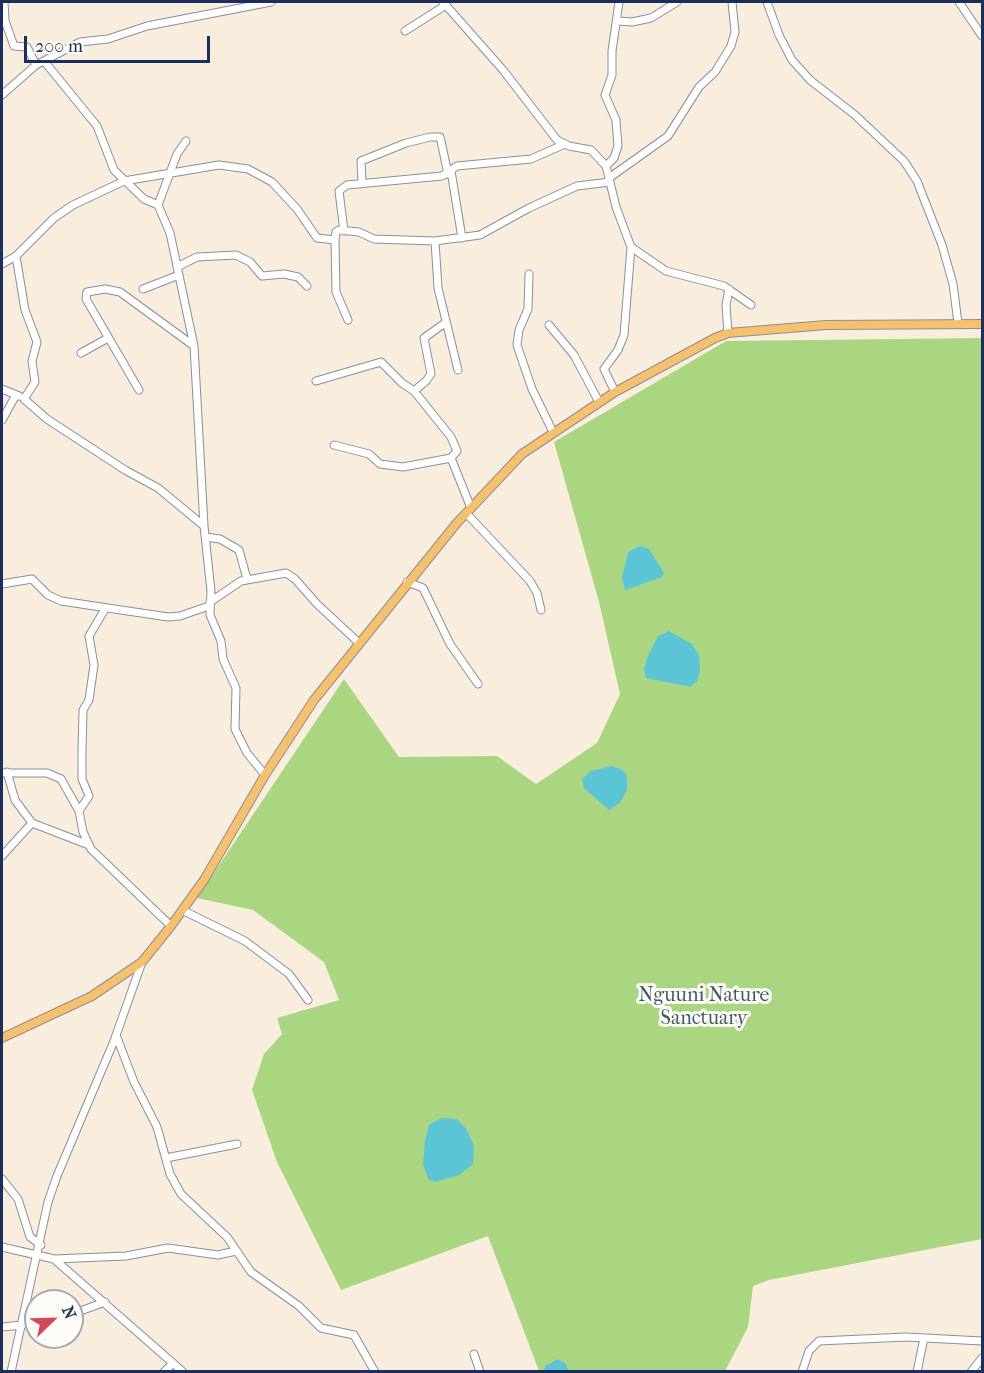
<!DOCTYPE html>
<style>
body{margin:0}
#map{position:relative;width:984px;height:1373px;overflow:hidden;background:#f9eede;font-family:"IM FELL French Canon",serif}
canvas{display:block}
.frame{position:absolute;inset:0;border:3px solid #1b2f5e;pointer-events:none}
.north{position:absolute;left:24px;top:1289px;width:60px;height:60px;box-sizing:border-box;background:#fdfcf7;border:2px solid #a3aaba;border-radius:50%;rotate:67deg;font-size:16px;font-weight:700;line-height:24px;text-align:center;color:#1b2f5e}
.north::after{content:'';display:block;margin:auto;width:21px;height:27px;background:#d1495b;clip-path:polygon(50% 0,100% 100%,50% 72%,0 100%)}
.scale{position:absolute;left:24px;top:36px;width:186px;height:27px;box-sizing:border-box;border:3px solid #1b2f5e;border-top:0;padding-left:8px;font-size:18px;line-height:21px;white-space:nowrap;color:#1b2f5e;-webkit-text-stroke:4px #fdfcf7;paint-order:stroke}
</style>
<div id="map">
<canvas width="984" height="1373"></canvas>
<div class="frame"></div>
<div class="north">N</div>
<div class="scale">200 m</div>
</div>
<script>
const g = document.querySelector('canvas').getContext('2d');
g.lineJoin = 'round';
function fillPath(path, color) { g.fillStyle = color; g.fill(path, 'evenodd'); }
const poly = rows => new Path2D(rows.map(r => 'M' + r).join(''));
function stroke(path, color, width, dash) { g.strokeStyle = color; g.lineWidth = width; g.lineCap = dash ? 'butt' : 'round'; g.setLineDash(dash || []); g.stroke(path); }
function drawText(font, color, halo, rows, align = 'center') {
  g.font = font + ' "IM FELL French Canon",serif'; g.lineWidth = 6; g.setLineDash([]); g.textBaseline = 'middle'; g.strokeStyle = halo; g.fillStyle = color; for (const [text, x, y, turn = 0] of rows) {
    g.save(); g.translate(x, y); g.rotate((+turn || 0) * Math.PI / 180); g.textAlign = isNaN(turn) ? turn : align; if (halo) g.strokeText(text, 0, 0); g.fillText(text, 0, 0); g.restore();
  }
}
const green = poly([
 [982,338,982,1239,769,1280,753,1286,748,1327,725,1371,539,1371,488,1236,341,1290,277,1162,252,1090,264,1054,282,1034,277,1018,339,1000,324,962,253,910,197,898,344,679,399,757,497,756,536,784,597,743,620,694,599,602,554,442,726,341]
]);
const water = poly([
 [640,546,649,549,664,573,662,577,625,590,622,578,628,552],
 [669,631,692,644,699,655,700,672,697,681,690,687,646,678,644,668,648,656,658,636],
 [611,766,621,769,627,775,627,790,620,803,609,810,584,788,582,779,591,771],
 [441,1118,457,1119,467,1130,474,1146,473,1164,459,1175,436,1182,428,1179,423,1164,425,1141,429,1125],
 [558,1359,565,1363,569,1371,544,1371,545,1366]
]);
const minor = poly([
 [4,2,5,21,14,46,27,47,36,65],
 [443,2,503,70,557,140,569,146,591,150,606,166,616,207,631,247,624,335,618,350,604,369,615,392],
 [767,2,779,35,792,60,810,80,855,115,904,161,917,181,942,245,953,284,958,323],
 [959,2,982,36],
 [618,21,632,22,651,18,677,2],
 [405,31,446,5],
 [44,61,97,126,114,170,144,199,158,205,170,233,194,346,204,526],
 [2,95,36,65,80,42,108,39,147,26,271,2],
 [606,166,614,158,618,146,616,120,605,95,612,75,612,51,619,2],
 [451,171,462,238],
 [609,178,668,136,699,87,715,72,731,46,735,32,732,2],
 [362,182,361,161,406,143,430,137,440,137,441,141,448,174],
 [158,205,177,154,186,141],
 [344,231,339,191,347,185,442,176,457,166,531,159,565,144],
 [335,240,336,292,348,320],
 [435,241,438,288,458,370],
 [631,247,666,271,724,286,751,305],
 [16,256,25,310,37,342,32,361,35,382,24,399,47,419,125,470,158,488,204,526,211,591,210,615,221,641,223,659,236,688,235,729,247,753,265,775],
 [2,264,16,256,54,218,73,205,124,181,219,165,248,169,272,182,297,209,317,238,335,240,336,232,339,230,359,232,374,239,435,241,480,235,529,208,577,186,610,182],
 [177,267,197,257,236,255,250,262,262,276,284,274,298,277,307,286],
 [529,274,528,309,519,330,517,345,532,389,553,432],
 [143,289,179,275],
 [549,325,574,355,599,402],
 [728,333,726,305,729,289],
 [81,353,108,338],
 [316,381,381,362,402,383,414,391,451,437,457,451,451,458,403,467,380,464,369,454,334,445],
 [2,389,19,396],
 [139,390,86,299,87,292,105,289,120,292,194,346],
 [414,391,426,381,431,374,424,338,445,323],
 [2,420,16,395],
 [451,458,471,508],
 [466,513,530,581,537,593,541,610],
 [206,537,220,539,239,550,247,579],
 [407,582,423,588,450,644,478,684],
 [2,584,32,579,48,595,61,601,168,617,180,616,209,606],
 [210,602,241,581,286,573,295,579,317,604,358,642],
 [7,772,15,800,32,823,89,845],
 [2,773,47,773,61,779,79,811,83,832,91,849,171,926],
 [79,811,89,796,82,779,82,752,83,710,89,700,94,665,89,636,105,609],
 [2,856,32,823],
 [182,910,245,941,289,974,308,1000],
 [116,1035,134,1082,157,1127,170,1174,181,1194,227,1237,251,1272,299,1306,321,1328,354,1335,375,1372],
 [166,1158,237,1144],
 [2,1179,18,1199,30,1237,41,1245],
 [2,1247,54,1259,183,1372],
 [54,1259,126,1256,168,1248,218,1255,236,1251],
 [72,1314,105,1302],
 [2,1327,22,1325],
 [474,1354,480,1372],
 [11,1372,48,1202,57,1176,114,1041,142,962],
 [164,1372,173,1363],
 [802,1372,809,1351,819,1341,906,1337,982,1341],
 [917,1372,924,1338],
 [971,1372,982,1358]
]);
const major = poly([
 [2,1038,92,996,142,962,171,926,204,880,265,775,314,700,456,524,522,454,615,392,715,338,728,333,826,325,982,324]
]);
const parkNames = [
 ["Nguuni Nature",704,996],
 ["Sanctuary",704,1019]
];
fillPath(green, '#abd681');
fillPath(water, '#5bc5d6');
stroke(minor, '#8a8e9e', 9);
stroke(major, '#8a8e9e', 10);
stroke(minor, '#fff', 7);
stroke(major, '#f7c06c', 8);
drawText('20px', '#3f5967', '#fdfcf7', parkNames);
</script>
